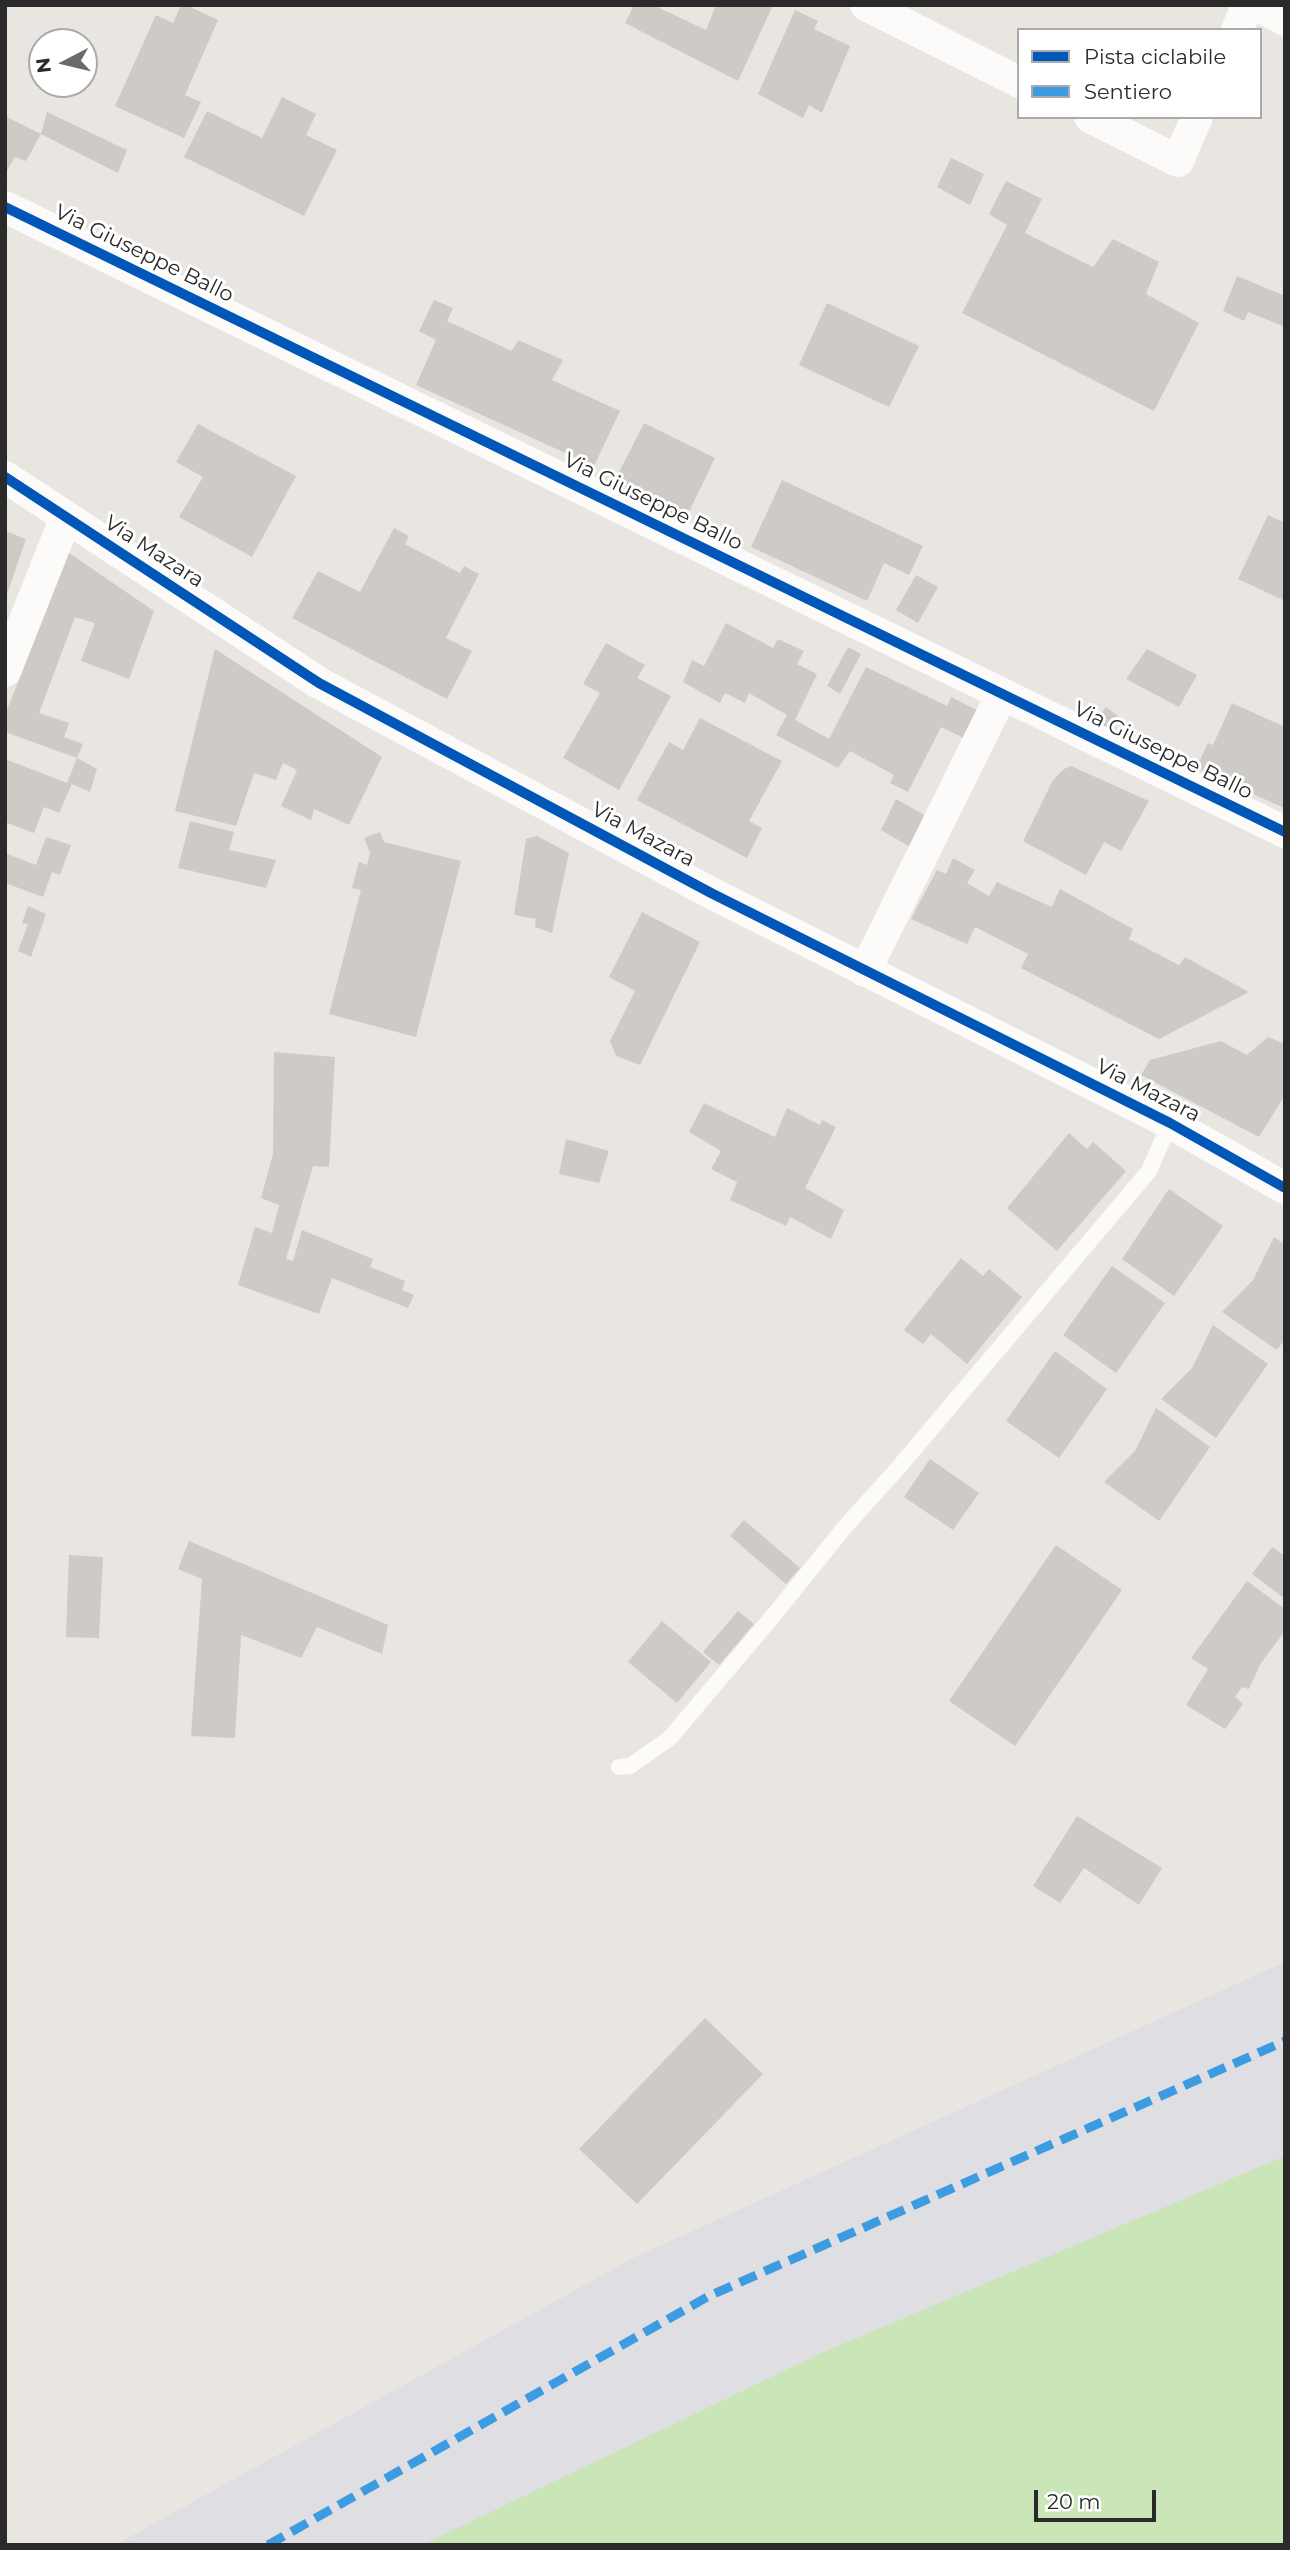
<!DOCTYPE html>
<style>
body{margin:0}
#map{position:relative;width:1290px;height:2550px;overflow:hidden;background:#e9e5e0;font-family:Montserrat,sans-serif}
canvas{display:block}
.frame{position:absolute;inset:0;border:7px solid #2a2a2a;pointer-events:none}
.legend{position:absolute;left:1017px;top:28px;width:245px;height:91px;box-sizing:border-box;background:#fff;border:2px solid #aaa;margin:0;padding:9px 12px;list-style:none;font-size:21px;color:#2a2a2a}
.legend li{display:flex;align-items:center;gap:14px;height:35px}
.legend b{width:35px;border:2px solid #aaa}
.north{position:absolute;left:28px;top:28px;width:70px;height:70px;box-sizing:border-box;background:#fff;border:2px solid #aaa;border-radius:50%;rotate:263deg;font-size:19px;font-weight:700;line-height:28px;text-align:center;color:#2a2a2a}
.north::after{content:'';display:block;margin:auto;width:24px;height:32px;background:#6d6b6a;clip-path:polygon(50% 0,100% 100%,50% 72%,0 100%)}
.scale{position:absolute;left:1034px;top:2490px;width:122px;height:32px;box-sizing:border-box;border:4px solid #2a2a2a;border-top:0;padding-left:9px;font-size:21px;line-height:24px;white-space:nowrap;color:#2a2a2a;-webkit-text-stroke:5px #fff;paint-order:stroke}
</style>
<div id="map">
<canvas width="1290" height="2550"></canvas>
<div class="frame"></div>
<ul class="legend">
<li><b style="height:9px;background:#0057b8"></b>Pista ciclabile</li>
<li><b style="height:9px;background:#3d9ce1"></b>Sentiero</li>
</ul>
<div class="north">N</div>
<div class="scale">20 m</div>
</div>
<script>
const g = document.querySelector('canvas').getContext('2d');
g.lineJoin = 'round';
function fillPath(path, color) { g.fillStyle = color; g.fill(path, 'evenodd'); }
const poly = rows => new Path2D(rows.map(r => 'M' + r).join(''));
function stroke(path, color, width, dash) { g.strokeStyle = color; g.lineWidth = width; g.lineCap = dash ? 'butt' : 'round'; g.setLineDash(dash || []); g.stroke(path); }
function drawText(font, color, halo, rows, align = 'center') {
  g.font = font + ' Montserrat,sans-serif'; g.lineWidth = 6; g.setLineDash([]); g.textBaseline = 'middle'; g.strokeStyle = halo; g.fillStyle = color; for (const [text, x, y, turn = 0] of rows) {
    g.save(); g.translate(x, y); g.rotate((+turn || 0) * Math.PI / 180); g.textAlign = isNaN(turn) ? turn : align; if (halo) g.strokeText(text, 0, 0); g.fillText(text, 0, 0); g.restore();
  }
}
const airport = poly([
 [1285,1962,1285,2545,115,2545,635,2257]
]);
const green = poly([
 [1285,2156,1285,2545,422,2545,819,2354]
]);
const building = poly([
 [181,5,186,5,218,20,185,95,201,102,184,138,115,106,156,15,173,23],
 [634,5,653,5,706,30,716,5,773,5,738,81,625,23],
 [795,10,818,21,814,29,850,46,822,113,809,105,803,118,758,94],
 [282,97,316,114,306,135,337,150,304,216,184,157,207,111,262,138],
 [47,112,127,150,118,173,41,134],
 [5,116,41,134,26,161,15,157,5,174],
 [951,158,984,174,970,205,937,187],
 [1006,181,1042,199,1025,233,1093,267,1113,239,1159,262,1146,294,1199,323,1154,411,962,313,1007,225,989,214],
 [1237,276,1285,296,1285,327,1248,312,1244,321,1223,311],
 [434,300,453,308,447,321,512,351,518,340,563,360,552,380,620,411,594,466,416,385,436,340,419,331],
 [827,303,919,346,889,407,799,365],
 [644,423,715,458,685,520,613,484],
 [198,424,296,476,252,557,179,517,203,477,176,462],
 [782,480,923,546,909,575,884,563,867,601,751,547],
 [1268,515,1285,523,1285,601,1238,579],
 [394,528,409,536,405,544,460,573,464,566,479,574,446,638,472,651,447,699,292,618,318,571,360,592],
 [5,531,26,539,6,597,5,597],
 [69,553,154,611,129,679,81,661,95,623,75,617,39,713,69,723,64,737,83,744,77,758,5,732,5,715],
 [916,575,938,587,918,623,896,610],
 [726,623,773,648,778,639,804,651,797,664,817,674,795,720,829,739,866,667,947,706,951,697,979,711,966,739,941,727,908,792,890,783,894,775,850,751,838,768,776,735,787,715,749,693,745,703,725,693,720,703,683,682,692,660,704,666],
 [606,643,645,665,637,678,671,696,619,790,563,758,600,693,583,684],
 [848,647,861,654,840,694,827,686],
 [215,649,382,757,349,825,314,809,311,820,281,806,297,770,283,763,276,780,254,773,236,826,175,811],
 [1147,649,1197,675,1179,707,1126,679],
 [1232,703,1285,727,1284,808,1196,768,1208,743,1213,745],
 [1106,707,1118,716,1108,730,1093,726],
 [700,718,782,761,749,821,762,828,747,858,637,800,669,742,683,750],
 [77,758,97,769,90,792,72,784,59,813,44,807,34,833,5,822,5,759,67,783],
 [1071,766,1149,801,1121,851,1104,842,1086,875,1023,841,1053,780,1064,769],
 [896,799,928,817,912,848,881,830],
 [190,821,234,832,229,850,276,860,266,888,178,868],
 [380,832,384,842,461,861,416,1037,329,1014,361,890,352,888,359,862,367,865,370,853,364,838],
 [537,836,569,853,552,933,535,927,536,919,514,915,526,839],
 [46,837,71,845,60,875,52,872,43,897,5,883,5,853,36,865],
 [953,858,975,870,967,883,989,896,997,882,1052,907,1060,889,1133,929,1129,939,1179,965,1185,957,1249,992,1159,1039,1021,968,1028,954,975,927,967,944,911,919,937,870,946,874],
 [28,906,46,914,31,957,18,951,28,924,22,923],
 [642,912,700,942,640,1065,616,1056,610,1041,635,991,609,977],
 [1268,1037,1285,1044,1285,1095,1259,1137,1141,1075,1150,1060,1221,1041,1247,1055],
 [274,1052,335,1057,329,1167,313,1166,286,1259,293,1261,302,1230,373,1259,370,1267,405,1281,402,1290,414,1295,408,1308,332,1278,319,1314,238,1285,255,1227,272,1233,279,1205,261,1198,273,1154],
 [704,1103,775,1137,787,1108,820,1125,822,1120,836,1127,805,1188,844,1210,831,1239,790,1217,786,1226,730,1200,737,1182,711,1169,721,1151,689,1132],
 [1069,1133,1087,1149,1093,1142,1126,1171,1057,1251,1007,1208],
 [566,1139,609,1151,599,1183,559,1174],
 [1169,1189,1223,1226,1174,1296,1122,1259],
 [1274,1237,1285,1245,1285,1339,1277,1350,1222,1312,1253,1280],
 [961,1258,983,1276,989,1269,1022,1297,967,1364,931,1334,923,1344,904,1330],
 [1112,1266,1165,1303,1116,1373,1063,1335],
 [1213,1325,1268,1364,1216,1438,1161,1399,1192,1368],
 [1055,1351,1107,1389,1059,1458,1006,1421],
 [1156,1408,1210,1447,1159,1521,1104,1482,1135,1451],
 [930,1459,979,1493,953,1530,904,1497],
 [744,1520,800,1568,786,1584,730,1536],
 [189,1541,388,1625,382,1654,317,1627,301,1658,241,1635,235,1738,191,1736,202,1579,178,1569],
 [1056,1545,1122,1590,1015,1746,949,1701],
 [1272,1547,1285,1556,1285,1599,1252,1574],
 [69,1555,103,1557,99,1638,66,1637],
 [1247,1581,1285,1609,1285,1631,1261,1663,1249,1689,1242,1687,1235,1697,1243,1704,1225,1729,1186,1705,1208,1669,1191,1658],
 [738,1611,754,1624,719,1665,703,1652],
 [662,1621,711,1662,677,1703,628,1662],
 [1077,1816,1162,1868,1139,1905,1084,1868,1060,1903,1033,1886],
 [705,2018,763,2074,637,2204,579,2149]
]);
const service = poly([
 [619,1767,630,1766,670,1738,778,1610,844,1528,898,1468,1149,1171,1170,1123]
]);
const minor = poly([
 [866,5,1019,82],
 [1257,5,1285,20],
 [1237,30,1248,5],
 [1090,117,1178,161,1197,117],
 [5,207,1285,832],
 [5,477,319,683,711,893,1170,1123,1285,1188],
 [5,671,66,517],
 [865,971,1002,694]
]);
const quiet = poly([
 [268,2545,709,2296,1285,2041]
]);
const cycleway = poly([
 [5,207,1285,832],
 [5,477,319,683,711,893,1170,1123,1285,1188]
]);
const streetNames = [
 ["Via Giuseppe Ballo",144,254,26],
 ["Via Giuseppe Ballo",653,502,26],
 ["Via Mazara",154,552,33],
 ["Via Giuseppe Ballo",1163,751,26],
 ["Via Mazara",643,835,28],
 ["Via Mazara",1148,1091,27]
];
fillPath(airport, '#dfdfe3');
fillPath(green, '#cae5b8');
fillPath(building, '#cecbc7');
stroke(service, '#fcfbfa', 16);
stroke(minor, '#fcfbfa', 32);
stroke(quiet, '#3d9ce1', 9, [18, 9]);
stroke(cycleway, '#0057b8', 10);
drawText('21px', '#2a2a2a', '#fff', streetNames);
</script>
